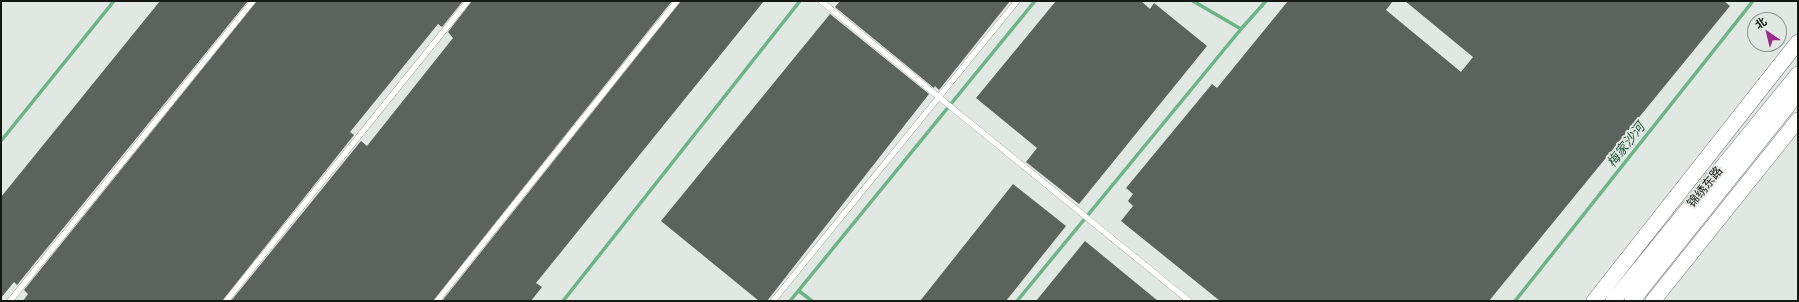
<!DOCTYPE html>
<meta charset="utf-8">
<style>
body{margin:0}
#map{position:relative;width:1799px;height:302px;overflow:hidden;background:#e1e8e3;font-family:"Asap Condensed","Noto Sans SC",sans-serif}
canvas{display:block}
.frame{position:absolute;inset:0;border:2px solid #151715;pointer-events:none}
.north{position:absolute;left:1747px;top:12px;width:40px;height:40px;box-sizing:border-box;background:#e1e8e3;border:1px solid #8f9491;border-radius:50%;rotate:325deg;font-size:11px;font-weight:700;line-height:16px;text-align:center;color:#151715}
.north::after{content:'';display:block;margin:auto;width:14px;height:18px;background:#9a2b8b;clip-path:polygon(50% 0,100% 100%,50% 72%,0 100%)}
</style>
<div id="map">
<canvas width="1799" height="302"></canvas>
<div class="frame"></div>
<div class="north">北</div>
</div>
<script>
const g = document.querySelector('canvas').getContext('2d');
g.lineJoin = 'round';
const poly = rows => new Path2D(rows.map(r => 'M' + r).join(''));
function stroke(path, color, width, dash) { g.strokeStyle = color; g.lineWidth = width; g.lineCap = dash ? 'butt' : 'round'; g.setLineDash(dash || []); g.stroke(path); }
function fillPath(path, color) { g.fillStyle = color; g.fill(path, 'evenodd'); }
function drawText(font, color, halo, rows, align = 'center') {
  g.font = font + ' "Asap Condensed","Noto Sans SC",sans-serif'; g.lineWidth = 4; g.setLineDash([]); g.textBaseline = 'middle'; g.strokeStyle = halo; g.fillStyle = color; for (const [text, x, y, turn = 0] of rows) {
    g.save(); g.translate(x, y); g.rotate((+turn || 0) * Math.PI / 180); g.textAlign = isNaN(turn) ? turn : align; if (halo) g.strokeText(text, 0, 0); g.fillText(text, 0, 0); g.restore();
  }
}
const stream = poly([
 [1193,1,1241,29,1266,1],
 [1,141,114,1],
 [799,291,812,301],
 [563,301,800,1],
 [790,301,1035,1],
 [1017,301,1241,29],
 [1515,301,1753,1]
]);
const building = poly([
 [160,1,248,1,17,285,14,282,1,298,1,197],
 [257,1,463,1,442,27,438,24,350,132,354,135,222,301,23,301,28,294,24,290],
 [472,1,672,1,433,301,231,301,361,141,367,146,453,38,448,32],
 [681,1,764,1,536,283,542,287,531,301,442,301],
 [840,1,1010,1,939,90,935,86,934,88,835,7],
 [1056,1,1141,1,1150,9,1154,3,1207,46,1079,204,1026,162,1037,148,976,98],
 [1288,1,1393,1,1386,10,1461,72,1473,57,1405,1,1724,1,1730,6,1489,301,1220,301,1121,221,1133,206,1128,201,1133,194,1126,188,1212,84,1217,88],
 [830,14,929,94,767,301,759,301,661,221],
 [1013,184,1066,226,1006,301,920,301],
 [1085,241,1158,301,1036,301]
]);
const lane = poly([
 [821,1,1189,301],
 [10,301,253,1],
 [226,301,468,1],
 [437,301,677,1],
 [773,301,1017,1]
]);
const secondary = poly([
 [1594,301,1798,42],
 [1613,301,1798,74],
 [1632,301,1798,93],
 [1653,301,1798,120]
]);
const streetNames = [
 ["锦绣东路",1705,187,-51]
];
const waterNames = [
 ["梅家沙河",1626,145,-52]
];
stroke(stream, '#6cb485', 3.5);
fillPath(building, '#5c625e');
stroke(lane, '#727874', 6);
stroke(secondary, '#727874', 16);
stroke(lane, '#fff', 5.5);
stroke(secondary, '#fff', 15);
drawText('12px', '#151715', '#e1e8e3', streetNames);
drawText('italic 13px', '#1f5434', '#e1e8e3', waterNames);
</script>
